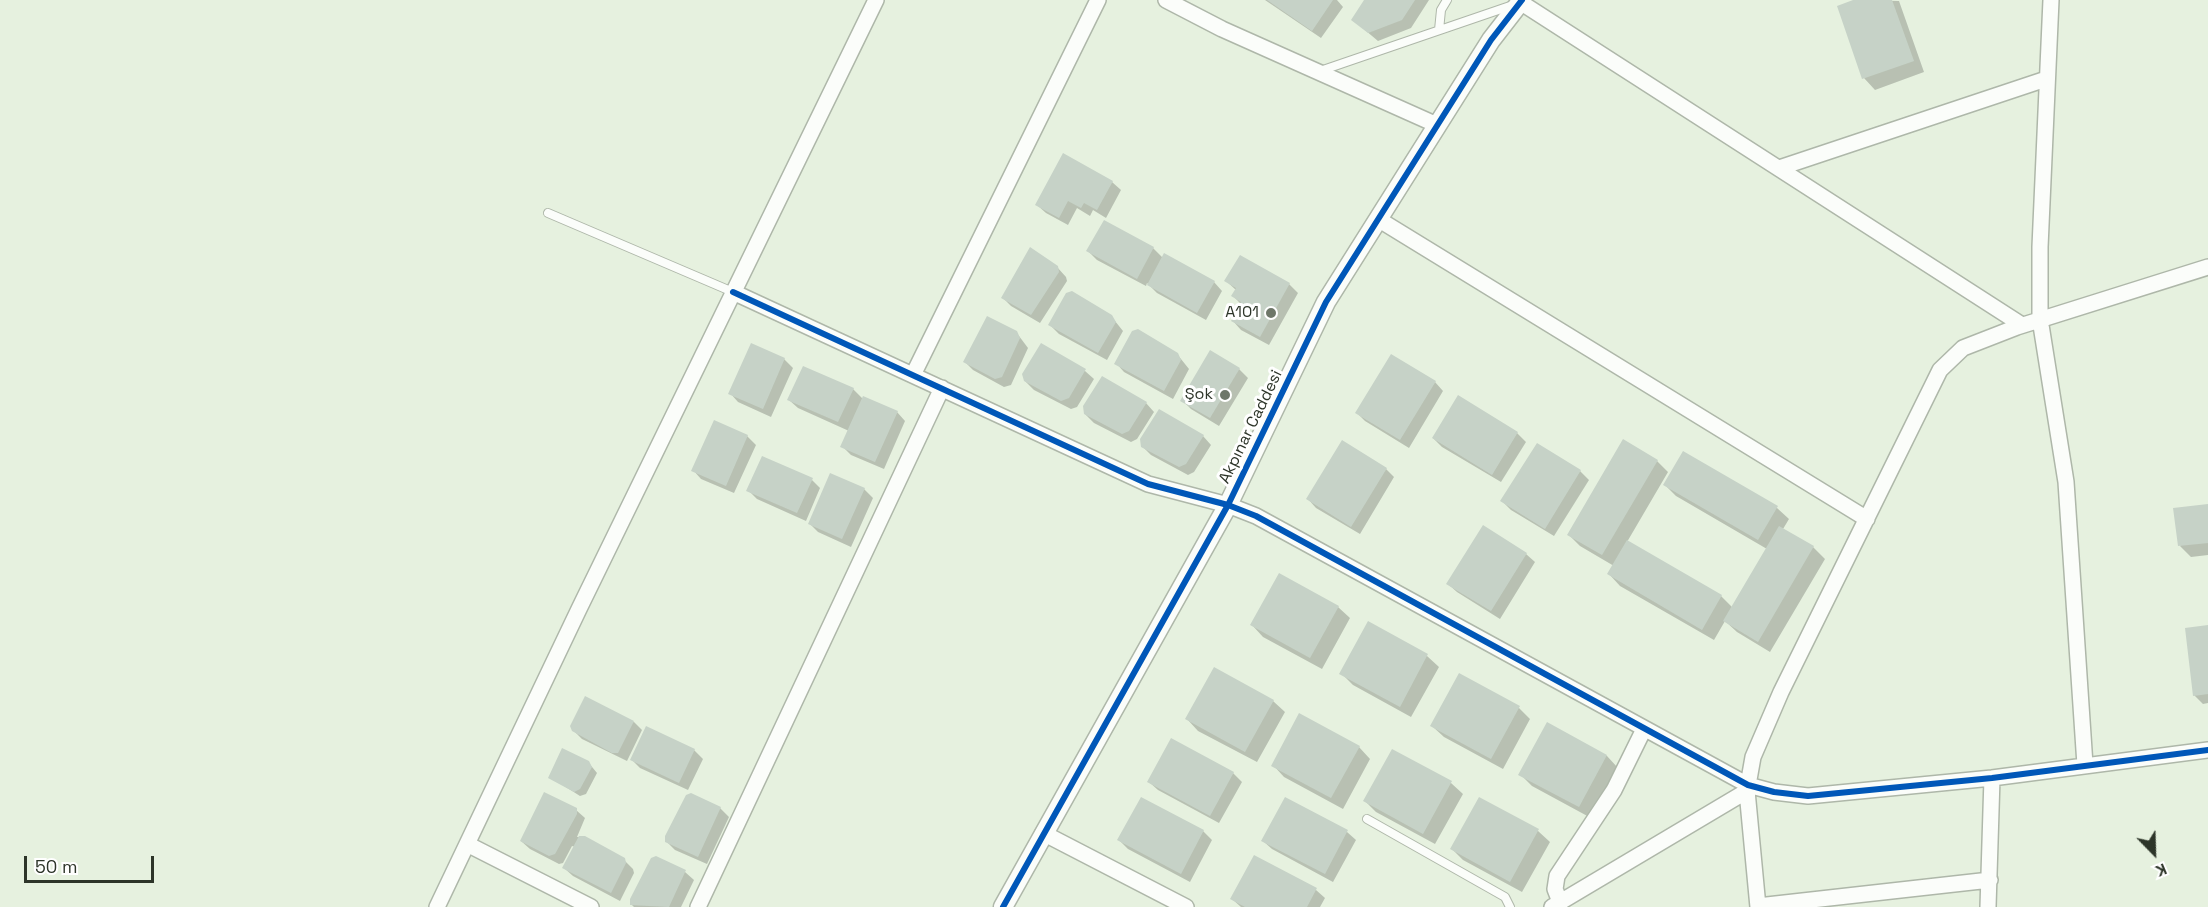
<!DOCTYPE html>
<meta charset="utf-8">
<style>
body{margin:0}
#map{position:relative;width:2208px;height:907px;overflow:hidden;background:#e6f1df;font-family:"Space Grotesk",sans-serif}
canvas{display:block}
.north{position:absolute;left:2124px;top:823px;width:60px;height:60px;-webkit-text-stroke:4px #fff;paint-order:stroke;rotate:157deg;font-size:16px;font-weight:700;line-height:24px;text-align:center;color:#2d3529}
.north::after{content:'';display:block;margin:auto;width:21px;height:27px;background:#2d3529;clip-path:polygon(50% 0,100% 100%,50% 72%,0 100%)}
.scale{position:absolute;left:24px;top:856px;width:130px;height:27px;box-sizing:border-box;border:3px solid #2d3529;border-top:0;padding-left:8px;font-size:18px;line-height:21px;white-space:nowrap;color:#2d3529;-webkit-text-stroke:4px #fff;paint-order:stroke}
</style>
<div id="map">
<canvas width="2208" height="907"></canvas>
<div class="north">K</div>
<div class="scale">50 m</div>
</div>
<script>
const g = document.querySelector('canvas').getContext('2d');
g.lineJoin = 'round';
function fillPath(path, color) { g.fillStyle = color; g.fill(path, 'evenodd'); }
const poly = rows => new Path2D(rows.map(r => 'M' + r).join(''));
function stroke(path, color, width, dash) { g.strokeStyle = color; g.lineWidth = width; g.lineCap = dash ? 'butt' : 'round'; g.setLineDash(dash || []); g.stroke(path); }
function drawText(font, color, halo, rows, align = 'center') {
  g.font = font + ' "Space Grotesk",sans-serif'; g.lineWidth = 6; g.setLineDash([]); g.textBaseline = 'middle'; g.strokeStyle = halo; g.fillStyle = color; for (const [text, x, y, turn = 0] of rows) {
    g.save(); g.translate(x, y); g.rotate((+turn || 0) * Math.PI / 180); g.textAlign = isNaN(turn) ? turn : align; if (halo) g.strokeText(text, 0, 0); g.fillText(text, 0, 0); g.restore();
  }
}
const shadow = poly([
 [1265,0,1337,0,1343,7,1321,38],
 [1366,0,1429,0,1411,28,1378,41,1353,20],
 [1858,0,1899,1,1924,72,1875,90,1864,78],
 [1112,182,1121,190,1106,218,1093,210,1090,216,1077,208,1068,225,1046,213,1037,205],
 [1153,248,1163,258,1214,282,1222,291,1206,320,1157,293,1147,283,1146,286,1097,260,1088,251],
 [1240,257,1289,284,1298,293,1269,345,1241,330,1233,321,1242,305,1233,296,1236,290,1226,281],
 [1057,267,1066,277,1067,281,1040,323,1011,306,1003,298],
 [1111,316,1123,331,1107,360,1059,334,1050,325],
 [1016,332,1028,348,1011,385,1004,387,973,370,965,362],
 [751,345,784,359,793,368,771,417,738,402,730,393],
 [1042,345,1085,371,1094,379,1077,407,1071,409,1034,390,1025,381],
 [1177,354,1189,369,1173,399,1124,372,1116,363],
 [1239,369,1248,378,1219,426,1191,409,1182,400],
 [1435,382,1443,391,1409,448,1365,421,1357,413],
 [853,389,863,399,897,412,905,421,884,469,851,455,842,446,849,431,798,408,789,400],
 [1146,403,1154,412,1137,439,1131,442,1094,423,1085,414],
 [1517,433,1526,442,1501,482,1442,447,1433,438],
 [747,436,756,445,734,493,701,479,693,470],
 [1203,436,1211,445,1194,472,1188,475,1151,455,1142,446],
 [1537,445,1580,471,1589,480,1554,536,1511,510,1502,501],
 [1684,453,1777,508,1789,519,1783,529,1813,547,1825,559,1770,652,1737,632,1725,621,1714,640,1620,586,1609,574,1614,566,1580,546,1569,535,1657,461,1668,472,1627,542,1721,596,1733,608,1767,549,1676,496,1665,485],
 [1386,469,1394,477,1360,534,1316,508,1308,499],
 [812,480,820,488,806,521,757,499,748,490],
 [864,489,873,498,851,547,818,532,810,524],
 [2208,505,2208,555,2191,557,2180,546],
 [1526,554,1535,562,1500,619,1457,592,1448,584],
 [1338,607,1350,618,1322,669,1263,637,1252,625],
 [1369,623,1427,656,1439,667,1411,717,1353,685,1341,673],
 [2208,627,2208,703,2203,704,2194,695],
 [1273,701,1285,712,1257,762,1198,731,1187,719],
 [1519,708,1530,719,1503,769,1444,737,1432,726],
 [634,722,642,730,627,761,582,739,573,730],
 [1548,724,1607,756,1618,768,1591,818,1532,786,1520,774],
 [1359,747,1370,759,1343,809,1284,777,1273,765],
 [694,750,703,759,688,790,640,768,632,760],
 [1392,751,1451,783,1463,794,1435,844,1376,812,1365,801],
 [588,762,597,773,586,794,580,796,550,777],
 [1233,773,1242,782,1219,823,1158,790,1149,782],
 [691,795,720,808,729,817,707,864,675,850,666,841],
 [1142,799,1203,831,1212,840,1190,882,1128,849,1119,840],
 [1286,799,1347,832,1356,840,1333,882,1272,849,1263,841],
 [1479,799,1538,831,1550,842,1522,892,1463,860,1452,849],
 [576,810,585,818,577,837,585,837,624,860,633,869,634,873,620,901,573,876,564,868,575,847,572,846,563,863,559,864,530,849,521,841],
 [1255,857,1316,890,1325,898,1320,907,1241,907,1232,899],
 [656,858,685,872,694,880,681,907,634,907,631,904]
]);
const building = poly([
 [1267,0,1333,0,1312,31],
 [1364,0,1415,0,1402,20,1368,33,1351,20],
 [1853,0,1892,0,1914,61,1862,79,1837,6],
 [1063,153,1113,181,1097,210,1084,203,1081,208,1068,201,1059,218,1035,205],
 [1104,220,1154,247,1137,279,1086,251],
 [1030,247,1058,266,1059,272,1031,315,1001,298],
 [1164,253,1215,281,1197,313,1147,285],
 [1240,255,1290,283,1260,337,1231,321,1241,302,1231,296,1236,288,1224,281],
 [1072,291,1112,315,1116,322,1098,353,1048,325,1066,293],
 [987,316,1017,331,1020,338,1002,377,995,379,963,362],
 [1138,329,1178,353,1181,360,1164,391,1114,364,1132,331],
 [751,343,785,358,763,409,728,394],
 [1041,343,1086,369,1069,398,1061,401,1024,381,1022,374],
 [1210,350,1240,368,1210,418,1180,401],
 [1391,354,1436,381,1400,440,1355,413],
 [803,366,854,388,838,422,787,400],
 [1102,376,1147,402,1129,431,1122,434,1084,414,1083,406],
 [1458,395,1518,432,1492,475,1432,438],
 [863,396,898,411,875,462,840,447],
 [1159,409,1204,435,1186,464,1179,467,1141,447,1140,439],
 [714,420,748,435,726,486,691,471],
 [1623,439,1658,460,1602,555,1567,535],
 [1342,440,1387,468,1351,527,1306,499],
 [1537,443,1581,470,1545,529,1500,501],
 [1683,451,1778,506,1758,540,1663,485],
 [762,456,813,478,797,513,746,491],
 [830,473,865,488,842,539,808,524],
 [2208,504,2208,543,2178,546,2173,508],
 [1483,525,1527,553,1491,611,1446,584],
 [1779,526,1814,546,1758,642,1723,621],
 [1627,540,1722,595,1702,630,1607,574],
 [1279,573,1339,606,1310,658,1250,625],
 [1368,621,1428,654,1400,707,1339,674],
 [2208,625,2208,694,2193,696,2185,628],
 [1214,667,1274,700,1245,752,1185,719],
 [1459,673,1520,706,1491,759,1430,726],
 [585,696,634,721,618,753,612,753,572,731,570,726],
 [1299,713,1360,746,1331,798,1271,766],
 [1547,722,1607,755,1579,807,1518,775],
 [646,726,695,749,679,783,630,760],
 [1171,738,1234,772,1210,816,1147,782],
 [562,748,589,761,592,767,580,789,574,792,548,778],
 [1392,749,1452,781,1423,834,1363,801],
 [544,792,577,808,577,814,555,854,549,856,520,841],
 [691,793,721,807,698,857,665,842,665,836,686,795],
 [1141,797,1204,830,1181,874,1117,840],
 [1285,797,1348,830,1325,874,1261,841],
 [1479,797,1539,829,1510,882,1450,849],
 [579,836,585,836,625,858,626,863,611,893,562,868],
 [1254,855,1317,888,1307,907,1245,907,1230,899],
 [656,856,686,870,669,907,630,905,630,899,651,858]
]);
const service = poly([
 [1439,30,1441,10,1447,0],
 [1320,71,1513,5],
 [548,213,733,292],
 [1367,819,1505,897,1510,907]
]);
const minor = poly([
 [1166,0,1222,29,1437,125],
 [2051,0,2040,247,2040,319,2066,482,2085,765],
 [1520,2,2022,325],
 [1779,168,2046,79],
 [1378,219,1867,519],
 [733,292,1148,484,1228,505,1256,516,1748,785,1774,792,1808,796,1992,778,2208,750],
 [913,375,1098,0],
 [1043,833,1186,907],
 [467,844,591,907],
 [1560,902,1555,889,1557,876,1614,790,1644,729],
 [1758,906,1990,880],
 [437,907,579,609,876,0],
 [698,907,942,388],
 [1552,907,1747,791],
 [1758,907,1747,791,1753,757,1781,692,1940,370,1963,348,2017,327,2208,267],
 [1988,907,1992,778]
]);
const tertiary = poly([
 [1003,907,1228,505,1326,302,1491,40,1522,0]
]);
const cycleway = poly([
 [733,292,1148,484,1228,505,1256,516,1748,785,1774,792,1808,796,1992,778,2208,750],
 [1003,907,1228,505,1326,302,1491,40,1522,0]
]);
const markers = [
 [1271,313,6,"#6e7769"],
 [1225,395,6,"#6e7769"]
];
const poiNames = [
 ["A101",1259,313],
 ["Şok",1213,395]
];
const streetNames = [
 ["Akpınar Caddesi",1251,427,-64]
];
fillPath(shadow, '#0003');
fillPath(building, '#c6d2c7');
stroke(service, '#aeb7a9', 10);
stroke(minor, '#aeb7a9', 18);
stroke(tertiary, '#aeb7a9', 21);
stroke(service, '#fbfdfa', 8);
stroke(minor, '#fbfdfa', 15);
stroke(tertiary, '#fbfdfa', 18);
stroke(cycleway, '#0057b8', 6);
for (const [x, y, r, color] of markers) { const dot = new Path2D(); dot.arc(x, y, r, 0, 2 * Math.PI); g.fillStyle = color; g.fill(dot); stroke(dot, '#fff', 2); }
drawText('16px', '#2d3529', '#fff', poiNames, 'right');
drawText('16px', '#2d3529', '#fff', streetNames);
</script>
